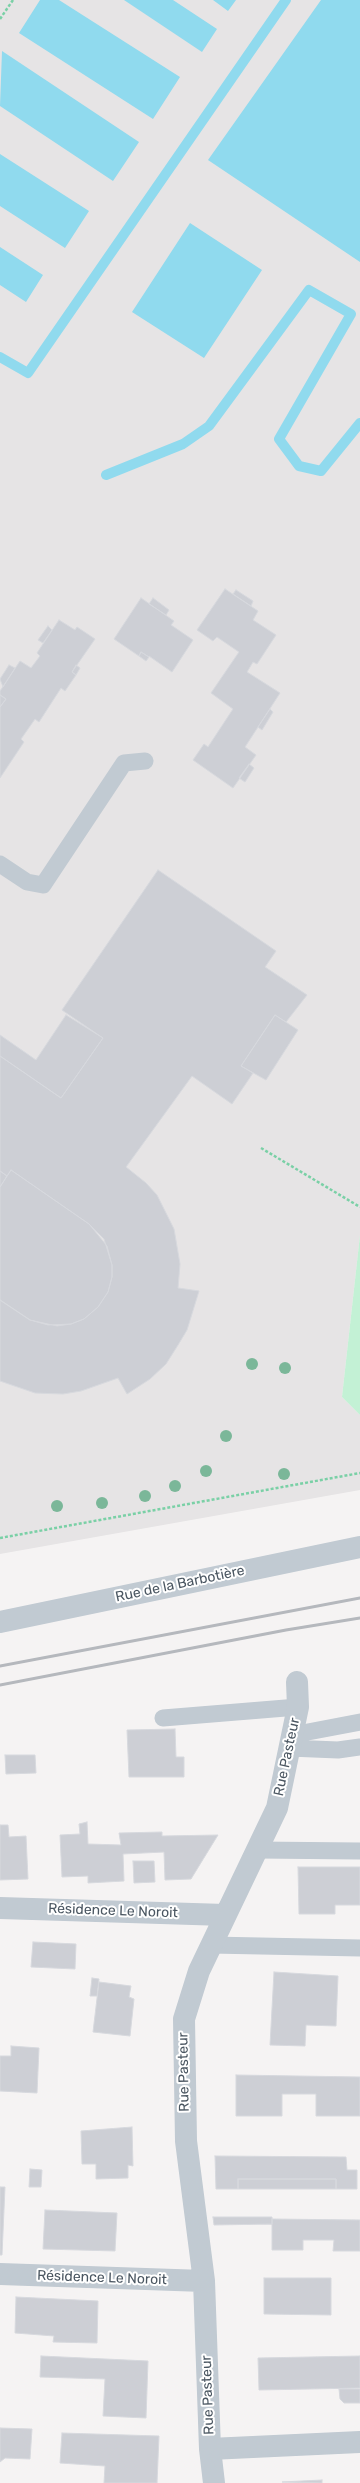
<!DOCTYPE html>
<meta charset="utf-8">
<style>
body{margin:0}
canvas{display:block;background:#f5f3f3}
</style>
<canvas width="360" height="2483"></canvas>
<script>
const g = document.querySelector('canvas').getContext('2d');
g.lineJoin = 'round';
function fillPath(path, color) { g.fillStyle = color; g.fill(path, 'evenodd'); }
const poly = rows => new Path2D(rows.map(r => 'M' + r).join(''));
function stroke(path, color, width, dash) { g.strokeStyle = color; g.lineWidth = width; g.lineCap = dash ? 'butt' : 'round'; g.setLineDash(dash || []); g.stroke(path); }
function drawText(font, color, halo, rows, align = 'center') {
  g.font = font + ' Rubik,sans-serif'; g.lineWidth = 4; g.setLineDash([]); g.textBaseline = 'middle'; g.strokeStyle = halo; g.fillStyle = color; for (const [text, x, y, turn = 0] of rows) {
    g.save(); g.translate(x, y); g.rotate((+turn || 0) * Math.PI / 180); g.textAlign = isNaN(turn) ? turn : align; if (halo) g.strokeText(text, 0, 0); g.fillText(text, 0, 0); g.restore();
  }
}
const education = poly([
 [0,0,360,0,360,1235,342,1397,360,1415,360,1490,0,1554]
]);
const green = poly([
 [360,1235,360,1415,342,1397]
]);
const water = poly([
 [40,0,59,0,180,77,153,119,19,33],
 [124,0,173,0,217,29,202,52],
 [213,0,236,0,228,11],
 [321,0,360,0,360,262,208,160],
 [2,51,139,142,113,181,0,106],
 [0,154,89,211,65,248,0,206],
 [190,223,262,270,204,358,132,312],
 [0,247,43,275,26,302,0,285]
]);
const stream = poly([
 [0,357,28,373,286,0],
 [106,475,183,444,209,426,309,290,351,314,279,439,299,466,321,471,360,423]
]);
const building = poly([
 [225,589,258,611,253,620,276,635,257,664,253,662,247,672,280,693,245,747,256,755,233,788,193,760,204,744,208,747,233,709,211,693,239,652,217,637,213,641,197,630,225,589],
 [236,590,253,601,251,606,233,594,236,590],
 [141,598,174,621,171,625,193,640,172,672,149,656,149,657,141,652,139,656,114,639,141,598],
 [153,598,169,610,166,615,149,604,153,598],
 [59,620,75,630,77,627,95,639,72,672,76,675,65,691,61,688,39,722,35,719,21,739,24,742,0,778,0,707,6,699,0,695,0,691,20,661,31,668,40,656,37,653,59,620],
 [48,626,52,630,43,643,38,640,48,626],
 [141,652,149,657,146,661,139,656,141,652],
 [9,665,15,668,3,687,0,679,9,665],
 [76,665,80,668,76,675,72,672,76,665],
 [0,695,6,699,0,707,0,695],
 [270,709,273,712,262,730,258,727,270,709],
 [249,764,254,768,245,782,239,778,249,764],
 [158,870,276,951,265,967,307,995,286,1022,275,1015,241,1066,253,1073,232,1104,192,1076,126,1167,146,1183,157,1195,174,1229,180,1264,178,1288,199,1291,187,1330,178,1345,166,1364,150,1379,127,1394,118,1378,81,1391,63,1394,35,1393,0,1381,0,1300,30,1320,57,1326,71,1324,84,1319,98,1307,108,1292,112,1277,112,1265,104,1239,89,1224,11,1170,7,1176,0,1171,0,1056,61,1098,103,1038,62,1010,158,870],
 [66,1015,103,1038,61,1098,0,1056,0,1035,36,1060,66,1015],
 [275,1015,298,1030,266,1080,241,1066,275,1015],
 [11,1170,89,1224,107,1246,112,1265,112,1277,108,1292,98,1307,84,1319,71,1324,48,1325,30,1320,0,1300,0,1187,11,1170],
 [0,1171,7,1176,0,1187,0,1171],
 [175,1729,176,1757,184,1757,184,1777,129,1777,127,1730,175,1729],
 [5,1755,35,1755,36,1773,6,1774,5,1755],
 [87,1822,88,1844,121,1845,119,1833,162,1832,162,1836,218,1835,191,1879,165,1880,164,1852,123,1854,124,1881,88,1883,88,1876,62,1877,60,1835,80,1834,79,1824,87,1822],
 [0,1825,8,1825,9,1837,26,1836,28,1879,0,1880,0,1825],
 [133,1861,154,1861,155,1882,134,1883,133,1861],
 [298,1867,360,1867,360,1905,335,1905,335,1914,299,1914,298,1867],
 [33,1942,76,1944,75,1969,31,1967,33,1942],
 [274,1972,338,1976,336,2026,306,2025,305,2046,270,2045,274,1972],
 [92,1978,99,1979,97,1996,90,1996,92,1978],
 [99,1982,131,1986,129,1997,134,1999,130,2036,93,2032,99,1982],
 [11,2046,39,2048,37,2093,0,2091,0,2056,11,2056,11,2046],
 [236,2075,360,2077,360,2116,316,2116,316,2094,282,2094,282,2116,236,2116,236,2075],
 [132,2127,133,2166,128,2165,128,2178,96,2179,96,2164,82,2164,81,2131,132,2127],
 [215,2156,346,2157,347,2170,357,2170,357,2189,336,2189,336,2179,238,2179,238,2189,216,2189,215,2156],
 [30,2169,42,2170,41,2187,29,2187,30,2169],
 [238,2179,336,2179,336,2189,238,2189,238,2179],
 [0,2187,5,2187,2,2255,0,2255,0,2187],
 [45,2210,117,2213,115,2251,43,2249,45,2210],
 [213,2217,272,2217,272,2224,214,2225,213,2217],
 [272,2219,360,2220,360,2251,333,2251,334,2240,303,2240,303,2250,272,2250,272,2219],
 [264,2278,331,2278,331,2315,264,2314,264,2278],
 [16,2297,98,2301,97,2343,53,2342,54,2336,15,2333,16,2297],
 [41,2356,148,2361,146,2418,103,2416,105,2379,40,2377,41,2356],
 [360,2356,360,2388,259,2390,258,2358,360,2356],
 [339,2389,360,2389,360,2403,344,2403,340,2399,339,2389],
 [0,2428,32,2429,30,2459,5,2458,0,2462,0,2428],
 [62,2433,159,2436,157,2483,104,2483,105,2466,60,2463,62,2433],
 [322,2480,322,2483,282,2482,322,2480]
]);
const path = poly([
 [0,19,13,0],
 [261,1148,360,1207],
 [0,1538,360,1473]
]);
const service = poly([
 [0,864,27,882,43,885,124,763,145,761],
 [163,1718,298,1707],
 [292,1735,360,1722],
 [289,1748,338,1750,360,1747],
 [257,1850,360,1851],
 [211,1945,360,1948]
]);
const minor = poly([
 [0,1622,360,1547],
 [0,1908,225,1915],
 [0,2274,204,2281],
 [210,2449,360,2442],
 [214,2483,210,2449,204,2281,186,2141,184,2019,199,1971,277,1808,298,1707,297,1682]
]);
const rail = poly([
 [0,1666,360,1598],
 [0,1685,286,1630,360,1618]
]);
const trees = [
 [252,1364],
 [285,1368],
 [226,1436],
 [206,1471],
 [284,1474],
 [175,1486],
 [145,1496],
 [102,1503],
 [57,1506]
];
const streetNames = [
 ["Rue de la Barbotière",180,1584,-12],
 ["Rue Pasteur",287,1757,-78],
 ["Résidence Le Noroit",113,1911,2],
 ["Rue Pasteur",184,2072,-91],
 ["Résidence Le Noroit",102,2278,2],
 ["Rue Pasteur",208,2395,-92]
];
fillPath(education, '#e6e4e5');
fillPath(green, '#c3f1d5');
fillPath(water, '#90daee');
stroke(stream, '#90daee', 10);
fillPath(building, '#cdcfd5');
stroke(building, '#d7d9de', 1);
stroke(path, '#7ad0a6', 2.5, [3, 2]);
stroke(service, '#c1cad2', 17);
stroke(minor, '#c1cad2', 22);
stroke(rail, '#b5b8bd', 3);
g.fillStyle = '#7bb799';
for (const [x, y] of trees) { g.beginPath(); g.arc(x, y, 6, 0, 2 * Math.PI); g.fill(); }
drawText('14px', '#4a5661', '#fff', streetNames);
</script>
